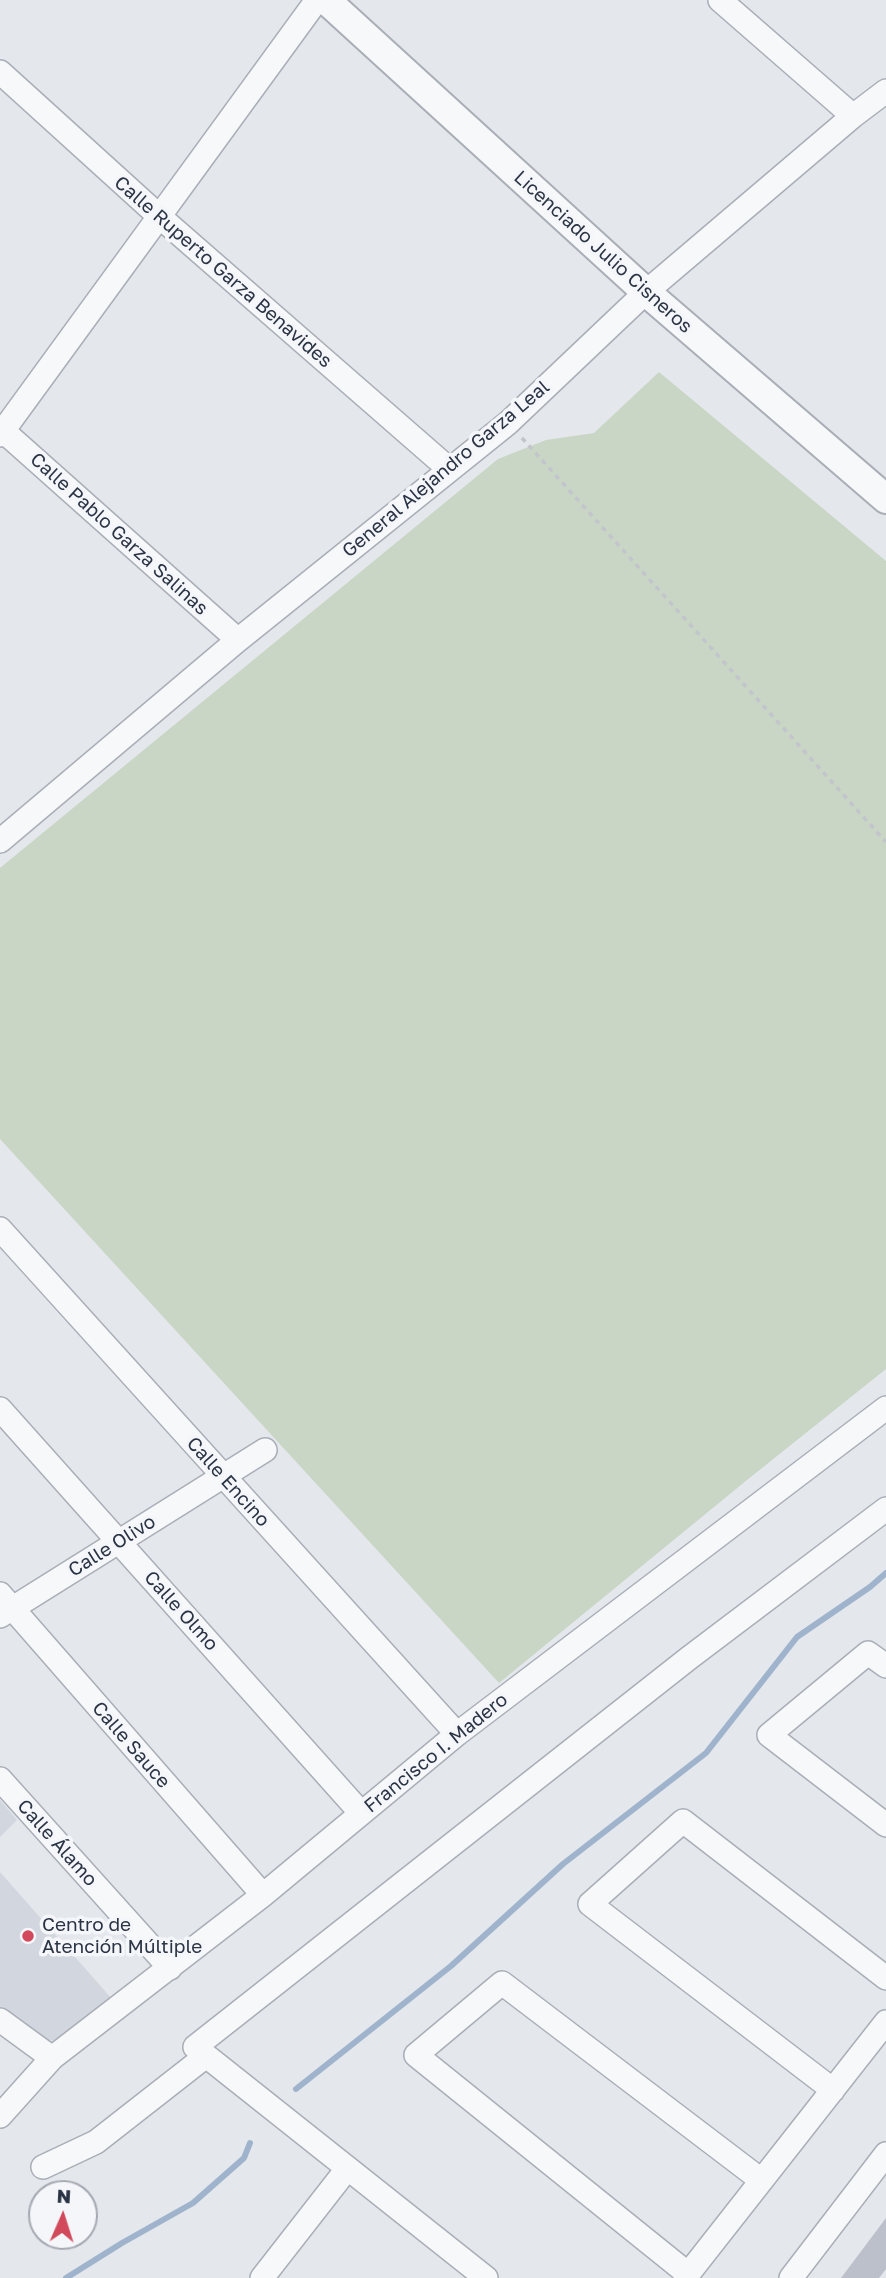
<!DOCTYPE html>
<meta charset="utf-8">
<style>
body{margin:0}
#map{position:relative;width:886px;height:2278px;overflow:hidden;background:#e4e7ec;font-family:"Golos Text",sans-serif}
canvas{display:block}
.north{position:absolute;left:28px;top:2180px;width:70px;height:70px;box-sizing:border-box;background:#f4f6f9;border:2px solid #a4a8b1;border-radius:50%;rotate:3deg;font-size:19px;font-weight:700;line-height:28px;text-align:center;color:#2b3445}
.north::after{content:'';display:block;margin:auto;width:24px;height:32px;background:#d1495b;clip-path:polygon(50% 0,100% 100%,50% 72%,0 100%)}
</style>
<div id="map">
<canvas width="886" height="2278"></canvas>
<div class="north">N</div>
</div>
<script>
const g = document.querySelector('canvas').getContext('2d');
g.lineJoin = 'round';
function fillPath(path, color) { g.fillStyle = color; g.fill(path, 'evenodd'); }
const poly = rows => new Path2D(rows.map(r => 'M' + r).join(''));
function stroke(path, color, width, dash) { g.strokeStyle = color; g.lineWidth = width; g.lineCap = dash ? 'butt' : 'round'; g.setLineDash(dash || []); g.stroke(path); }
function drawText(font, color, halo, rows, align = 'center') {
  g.font = font + ' "Golos Text",sans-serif'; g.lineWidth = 7; g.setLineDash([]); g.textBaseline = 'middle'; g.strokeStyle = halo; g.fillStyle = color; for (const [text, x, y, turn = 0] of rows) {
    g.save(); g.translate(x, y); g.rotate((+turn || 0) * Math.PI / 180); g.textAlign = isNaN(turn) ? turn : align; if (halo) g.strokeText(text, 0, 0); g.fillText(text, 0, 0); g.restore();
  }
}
const built = poly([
 [0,1800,17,1820,0,1837],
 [0,1872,112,1999,55,2041,43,2039,0,2006]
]);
const green = poly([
 [659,372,886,561,886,1369,747,1480,499,1683,0,1139,0,868,498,459,546,440,594,433]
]);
const stream = poly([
 [296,2089,451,1966,563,1864,706,1753,797,1637,870,1587,886,1573],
 [66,2278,122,2243,193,2203,244,2158,250,2143]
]);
const building = poly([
 [886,2218,886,2269,879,2278,841,2278]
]);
const path = poly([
 [522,438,886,842]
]);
const minor = poly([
 [720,0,853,116],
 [0,72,160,217,449,469],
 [0,428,238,640],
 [0,435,317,0],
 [0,841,238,640,508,423,646,292,853,116,886,91],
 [0,1229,457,1734],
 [0,1409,361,1813],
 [0,1594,263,1895],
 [0,1616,265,1450],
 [886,1666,868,1653,769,1735,886,1825],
 [0,1779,170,1968],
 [0,2020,52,2058],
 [833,2090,590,1904,683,1821,886,1978],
 [0,2116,52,2058,263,1895,457,1734,886,1408],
 [43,2167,96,2142,206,2056],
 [688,2274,416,2055,502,1983,761,2180],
 [262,2278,347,2169],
 [486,2278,195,2047,689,1658,886,1509],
 [685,2278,886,2022],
 [791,2278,886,2154]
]);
const tertiary = poly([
 [326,0,646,292,886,499]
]);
const markers = [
 [28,1936,7,"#d1495b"]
];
const streetNames = [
 ["Licenciado Julio Cisneros",603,252,42],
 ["Calle Ruperto Garza Benavides",223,272,41],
 ["General Alejandro Garza Leal",446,469,-40],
 ["Calle Pablo Garza Salinas",119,534,42],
 ["Calle Encino",228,1482,48],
 ["Calle Olivo",112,1546,-32],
 ["Calle Olmo",181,1611,48],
 ["Calle Sauce",131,1745,49],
 ["Francisco I. Madero",436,1753,-39],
 ["Calle Álamo",57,1843,48]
];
const poiNames = [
 ["Centro de",42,1925],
 ["Atención Múltiple",42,1947]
];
fillPath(built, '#d2d6de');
fillPath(green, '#c9d6c5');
stroke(stream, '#9fb4cc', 6);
fillPath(building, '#bbc0ca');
stroke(minor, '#a9aeb7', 26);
stroke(tertiary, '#a9aeb7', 32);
stroke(path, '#c2c5cb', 3.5, [5, 5]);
stroke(minor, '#f7f8fa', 23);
stroke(tertiary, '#f7f8fa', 28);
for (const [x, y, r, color] of markers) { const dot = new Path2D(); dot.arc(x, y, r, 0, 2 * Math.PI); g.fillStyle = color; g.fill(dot); stroke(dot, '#f4f6f9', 2.5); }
drawText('19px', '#2b3445', '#f4f6f9', streetNames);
drawText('19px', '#2b3445', '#f4f6f9', poiNames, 'left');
</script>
